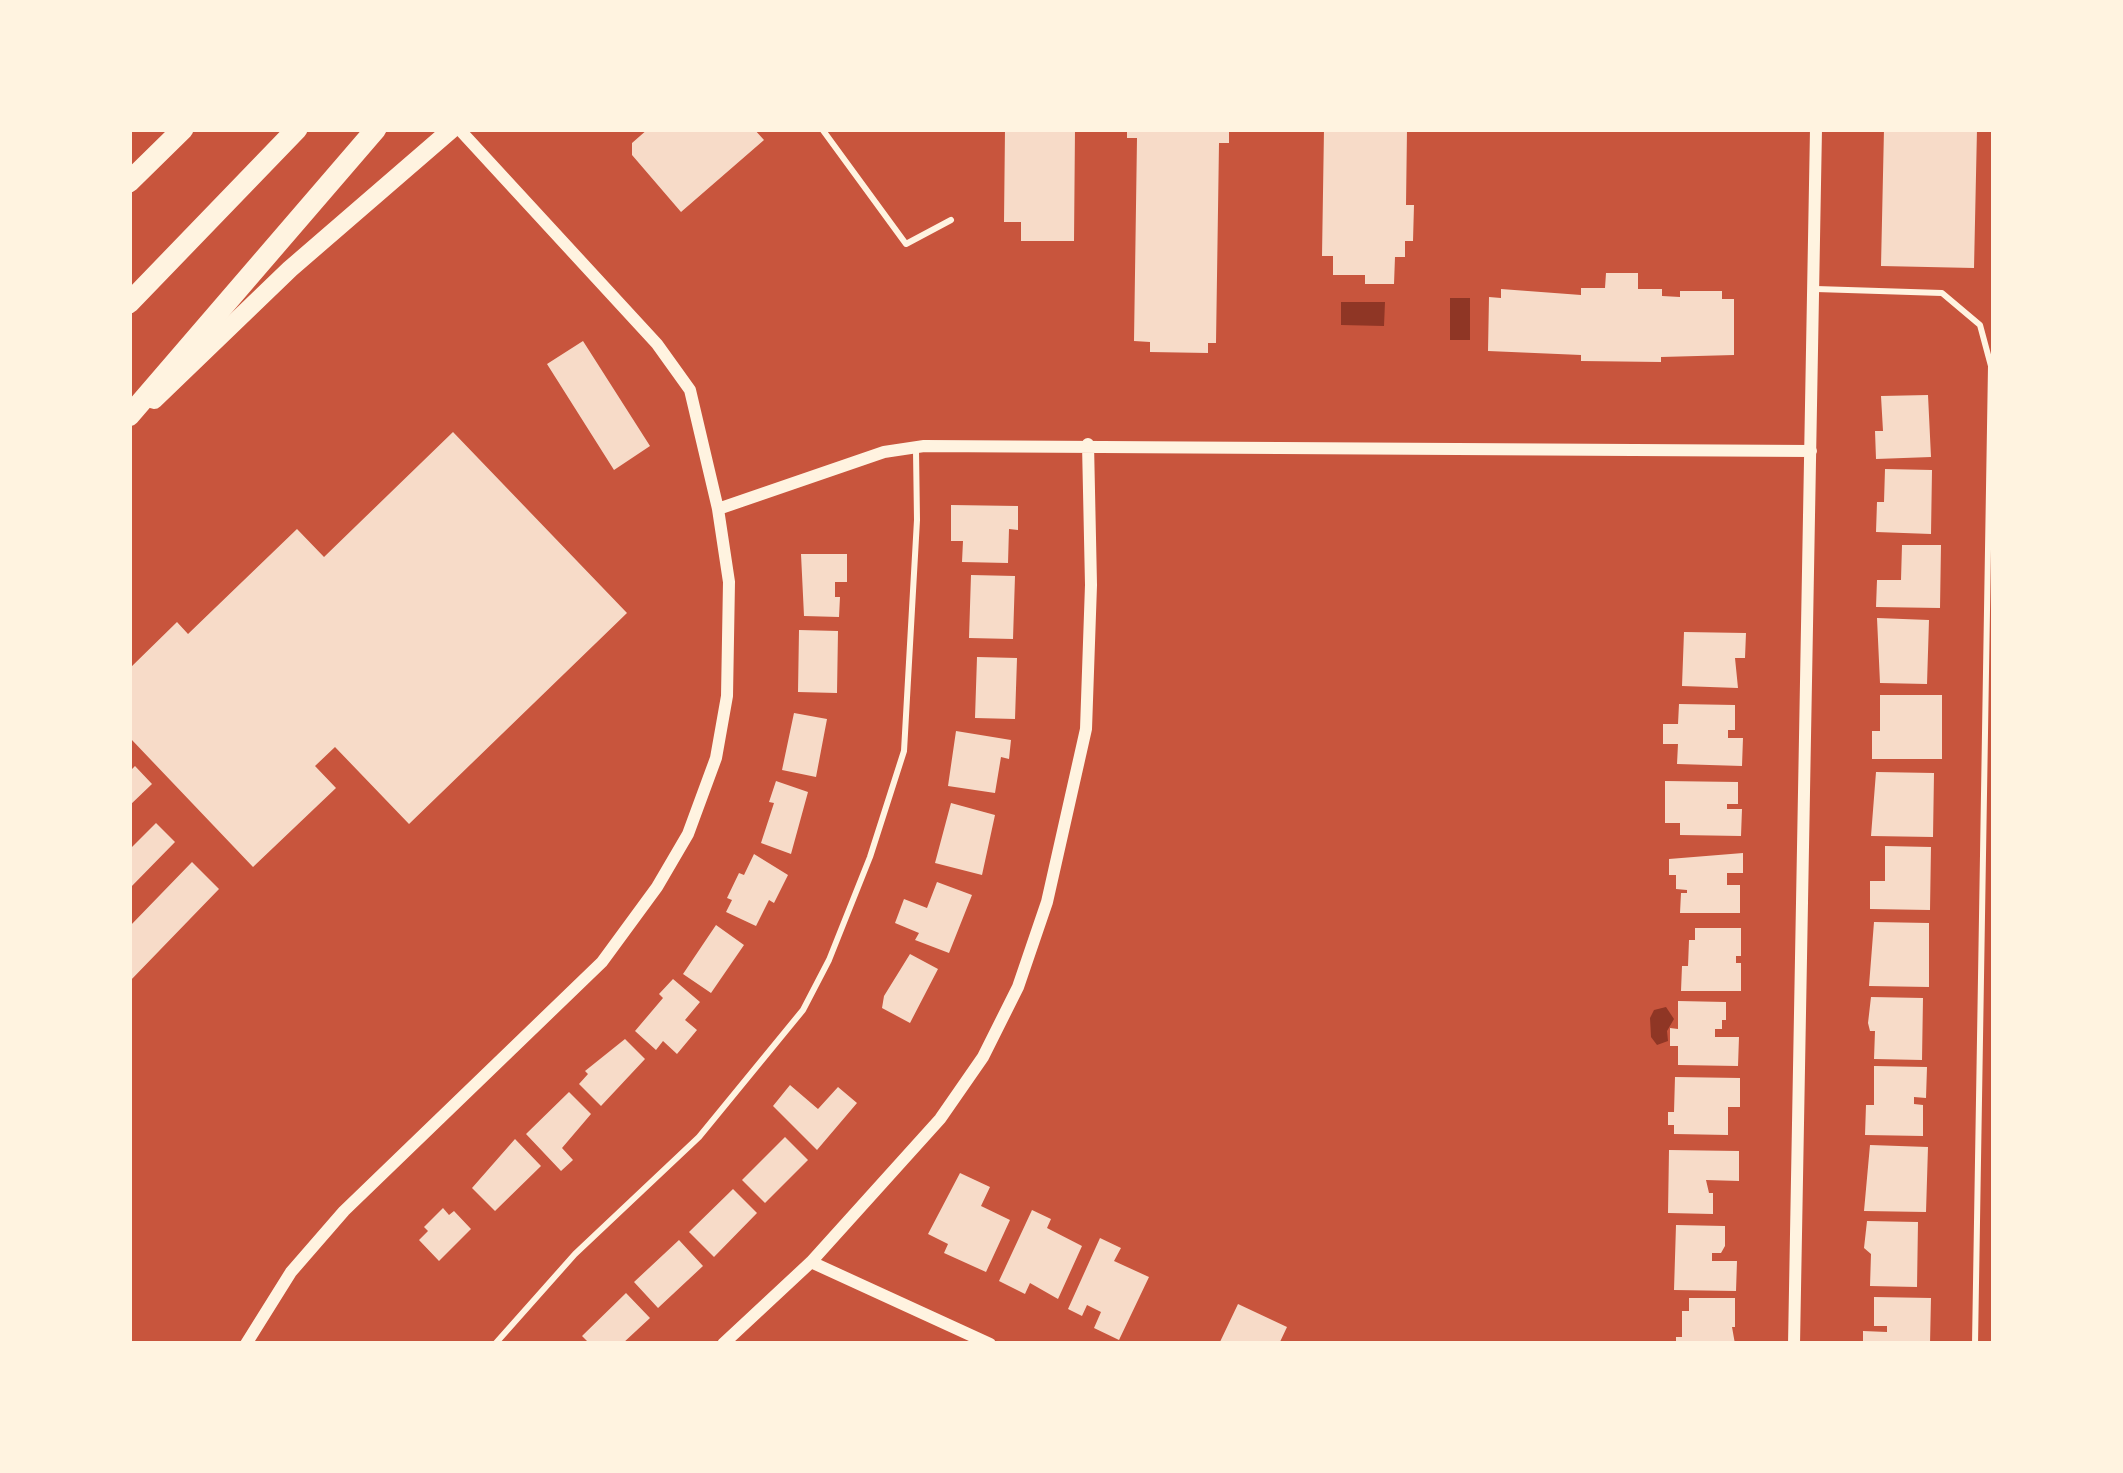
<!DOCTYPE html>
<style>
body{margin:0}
#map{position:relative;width:2123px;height:1473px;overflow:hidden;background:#c8553d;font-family:"Public Sans",sans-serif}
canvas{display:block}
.frame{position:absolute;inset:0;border:132px solid #fff3e0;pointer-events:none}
</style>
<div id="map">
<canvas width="2123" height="1473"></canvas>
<div class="frame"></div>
</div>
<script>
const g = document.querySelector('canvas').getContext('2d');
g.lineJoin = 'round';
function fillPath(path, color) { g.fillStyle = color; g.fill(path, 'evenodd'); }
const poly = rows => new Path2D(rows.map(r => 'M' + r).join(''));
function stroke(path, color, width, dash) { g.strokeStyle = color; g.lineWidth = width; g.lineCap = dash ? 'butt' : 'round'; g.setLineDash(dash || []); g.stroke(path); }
const water = poly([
 [1450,298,1470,298,1470,340,1450,340],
 [1341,302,1385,302,1384,326,1341,325],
 [1666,1007,1674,1019,1667,1031,1668,1041,1657,1045,1651,1037,1650,1018,1654,1010]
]);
const building = poly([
 [648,129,754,129,764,140,681,212,632,155,632,143],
 [1005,129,1075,129,1074,241,1021,241,1021,222,1004,222],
 [1127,129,1229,129,1229,143,1219,143,1216,343,1208,343,1208,353,1150,352,1150,342,1134,341,1137,138,1127,138],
 [1324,129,1407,129,1406,205,1414,205,1413,241,1405,241,1405,257,1395,257,1394,284,1365,284,1365,275,1333,275,1333,256,1322,256],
 [1884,129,1977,129,1974,268,1881,266],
 [1606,273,1638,273,1638,289,1662,289,1662,296,1680,297,1680,291,1722,291,1722,299,1734,299,1734,355,1661,357,1661,362,1581,361,1581,355,1488,351,1489,297,1501,298,1501,289,1581,295,1581,288,1605,288],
 [583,341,650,446,614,470,547,364],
 [1928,395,1931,457,1876,459,1875,431,1883,431,1881,396],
 [453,432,627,613,409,824,335,747,315,766,336,788,253,867,131,739,129,741,129,669,177,622,188,634,297,529,324,557],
 [1885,469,1932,470,1931,534,1876,532,1877,502,1884,502],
 [951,505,1018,506,1018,530,1009,529,1008,563,962,562,963,541,951,541],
 [1902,545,1941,545,1940,608,1876,607,1877,580,1901,580],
 [801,554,847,554,847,582,835,582,835,597,840,597,839,617,804,616],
 [971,575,1015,576,1013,639,969,638],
 [1877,618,1929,620,1927,684,1880,683],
 [799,630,838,631,837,693,798,692],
 [1684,632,1746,633,1745,658,1735,658,1738,688,1682,686],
 [977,657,1017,658,1015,719,975,718],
 [1880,695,1942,695,1942,759,1872,759,1872,731,1880,731],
 [1679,704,1735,705,1735,730,1728,730,1728,738,1743,738,1742,766,1677,764,1678,744,1663,744,1663,724,1678,724],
 [794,713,827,719,816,777,782,770],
 [956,731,1011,740,1009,759,1001,757,995,793,948,786],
 [135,766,152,784,129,806,129,772],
 [1876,772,1934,773,1933,837,1871,836],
 [776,781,808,792,791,854,761,843,774,803,769,802],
 [1665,781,1738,782,1738,804,1727,804,1727,809,1742,809,1741,836,1680,835,1680,823,1665,823],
 [951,803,995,815,982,875,935,863],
 [156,823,175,842,129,889,129,850],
 [1885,846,1931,847,1930,910,1870,909,1870,881,1885,881],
 [1743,853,1743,873,1727,873,1727,885,1740,885,1740,913,1680,913,1681,893,1687,893,1687,890,1676,889,1676,875,1669,875,1669,859],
 [754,854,788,875,774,903,769,900,756,926,726,912,732,900,727,898,739,873,744,875],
 [192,862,219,889,129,982,129,927],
 [937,882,972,895,949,953,915,940,919,933,895,923,904,899,927,908],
 [1874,922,1929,923,1929,987,1869,986],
 [716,925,744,945,711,993,683,974],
 [1695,928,1741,928,1741,956,1736,956,1736,963,1741,963,1741,991,1681,991,1682,966,1688,966,1689,940,1695,940],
 [910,954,938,969,910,1023,882,1008,884,996],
 [673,979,700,1002,685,1020,697,1030,677,1054,663,1041,656,1050,635,1031,663,998,659,994],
 [1871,997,1923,998,1922,1060,1874,1059,1875,1031,1870,1031,1868,1023],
 [1678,1001,1726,1002,1726,1020,1722,1020,1722,1029,1715,1029,1715,1037,1739,1037,1738,1066,1678,1065,1678,1046,1670,1046,1670,1028,1678,1029],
 [625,1039,645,1059,601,1106,579,1084,588,1074,585,1071],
 [1874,1066,1927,1067,1926,1098,1914,1097,1914,1104,1923,1105,1923,1136,1865,1135,1866,1105,1874,1105],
 [1675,1077,1740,1078,1740,1107,1728,1107,1728,1135,1674,1134,1674,1125,1668,1125,1668,1112,1674,1112],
 [790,1085,818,1109,838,1087,857,1103,817,1150,773,1106],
 [569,1092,591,1114,562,1148,573,1160,561,1171,526,1134],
 [785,1137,808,1160,765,1203,742,1180],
 [515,1139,541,1166,495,1211,472,1188],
 [1870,1145,1928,1147,1926,1212,1864,1211],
 [1669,1150,1739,1151,1739,1181,1706,1180,1709,1193,1713,1193,1713,1214,1668,1213],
 [960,1173,990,1187,981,1206,1010,1220,986,1272,944,1253,948,1244,928,1234],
 [733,1189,757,1213,714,1257,689,1232],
 [443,1208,449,1215,454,1211,471,1229,439,1261,419,1240,428,1231,424,1227],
 [1032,1210,1051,1219,1047,1228,1082,1246,1058,1299,1030,1283,1025,1294,999,1281],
 [1867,1221,1918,1222,1917,1287,1870,1286,1871,1254,1864,1248],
 [1676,1225,1725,1226,1725,1246,1721,1253,1712,1253,1712,1261,1737,1261,1736,1291,1674,1290],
 [1100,1238,1121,1248,1114,1261,1149,1277,1119,1340,1094,1328,1101,1312,1087,1305,1082,1316,1068,1309],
 [679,1240,703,1266,658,1308,634,1282],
 [626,1293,650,1318,622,1344,590,1344,582,1336],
 [1874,1297,1931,1298,1930,1344,1863,1344,1863,1331,1887,1332,1887,1326,1874,1326],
 [1689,1298,1735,1298,1735,1327,1732,1327,1735,1344,1676,1344,1676,1337,1682,1337,1682,1311,1689,1311],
 [1238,1304,1287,1327,1279,1344,1219,1344]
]);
const service = poly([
 [822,129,906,244,951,220],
 [1816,289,1942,293,1980,325,1991,366,1975,1344],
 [495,1344,575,1254,699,1137,803,1010,829,960,870,857,904,751,917,520,916,451]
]);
const minor = poly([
 [718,509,884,452,924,446,1811,451],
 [811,1262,990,1344],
 [246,1344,291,1272,344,1211,602,962,657,887,688,834,716,758,727,696,729,582,718,509,690,390,657,344,459,129],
 [723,1344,811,1262,940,1119,983,1057,1018,987,1047,902,1086,729,1091,585,1088,444],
 [1794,1344,1816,129]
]);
const secondary = poly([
 [154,400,290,269,452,129]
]);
const motorway = poly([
 [129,182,183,129],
 [129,303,297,129],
 [129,416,376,129]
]);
fillPath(water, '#8f3625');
fillPath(building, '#f7dbc8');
stroke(service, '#fff3e0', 6);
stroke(minor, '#fff3e0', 12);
stroke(secondary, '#fff3e0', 18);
stroke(motorway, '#fff3e0', 21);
</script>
